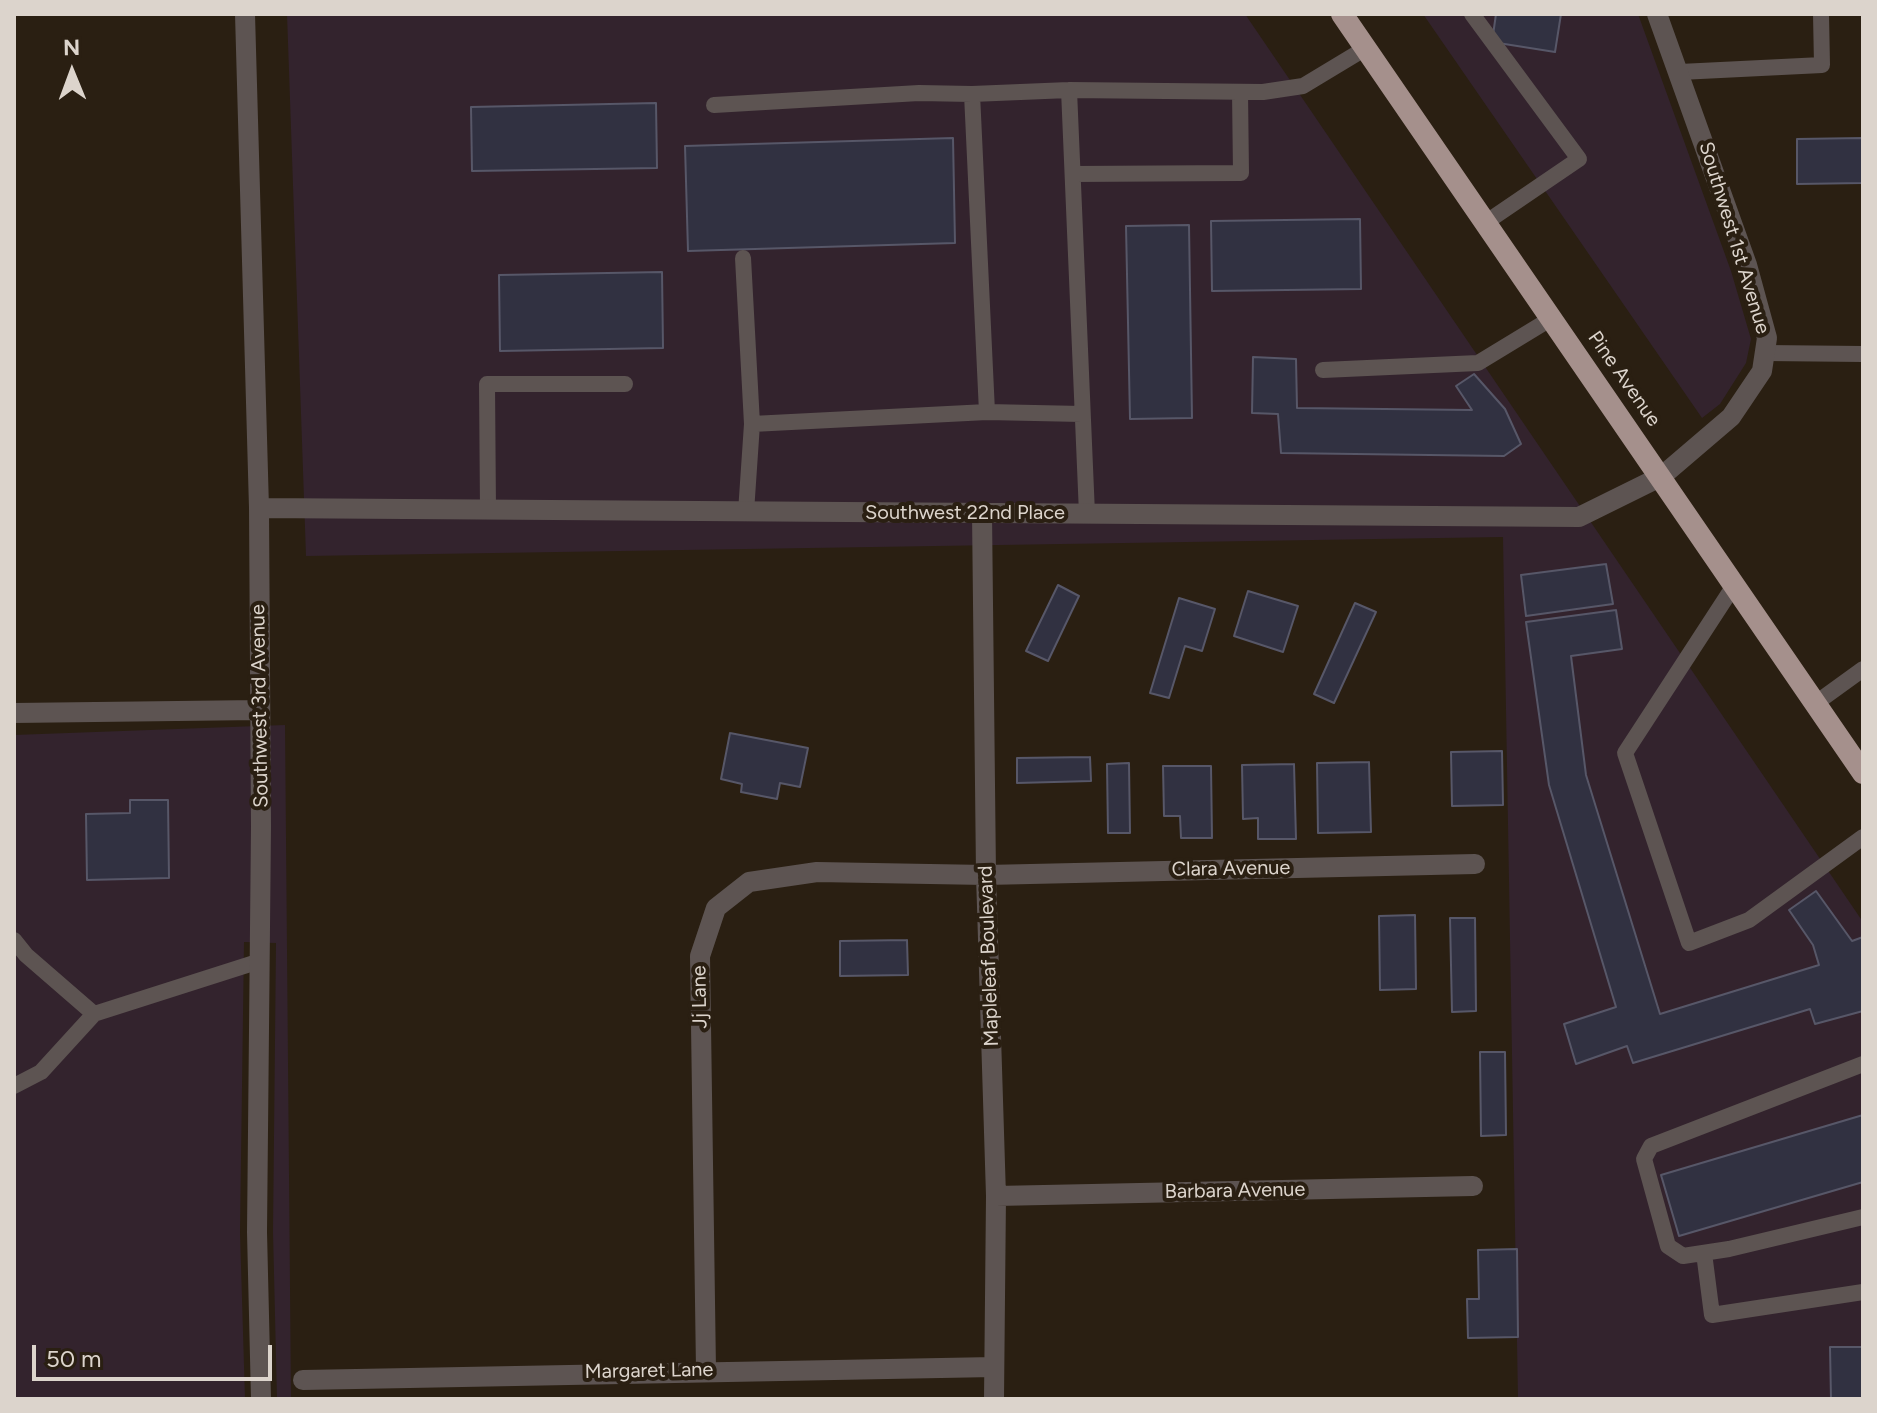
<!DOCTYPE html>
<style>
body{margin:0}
#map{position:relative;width:1877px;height:1413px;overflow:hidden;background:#2a1f12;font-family:Figtree,sans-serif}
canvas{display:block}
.frame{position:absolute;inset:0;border:16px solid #dcd4cc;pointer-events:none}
.north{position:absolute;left:32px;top:32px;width:80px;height:80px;-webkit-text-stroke:6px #2a1f12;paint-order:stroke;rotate:359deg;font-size:22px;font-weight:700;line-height:32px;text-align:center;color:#dcd4cc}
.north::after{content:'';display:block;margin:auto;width:28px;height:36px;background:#dcd4cc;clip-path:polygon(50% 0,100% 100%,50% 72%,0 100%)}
.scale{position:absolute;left:32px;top:1345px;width:240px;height:36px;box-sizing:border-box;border:4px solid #dcd4cc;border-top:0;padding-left:10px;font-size:24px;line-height:28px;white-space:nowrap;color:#dcd4cc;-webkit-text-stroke:6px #2a1f12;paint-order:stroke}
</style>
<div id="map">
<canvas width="1877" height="1413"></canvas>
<div class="frame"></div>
<div class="north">N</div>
<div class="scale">50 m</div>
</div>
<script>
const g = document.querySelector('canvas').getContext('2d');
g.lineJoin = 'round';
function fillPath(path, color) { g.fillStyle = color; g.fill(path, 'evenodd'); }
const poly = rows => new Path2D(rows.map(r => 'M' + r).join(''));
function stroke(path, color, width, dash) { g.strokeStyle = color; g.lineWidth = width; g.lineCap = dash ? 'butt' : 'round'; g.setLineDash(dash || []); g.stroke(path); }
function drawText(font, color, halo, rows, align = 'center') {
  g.font = font + ' Figtree,sans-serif'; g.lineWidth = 8; g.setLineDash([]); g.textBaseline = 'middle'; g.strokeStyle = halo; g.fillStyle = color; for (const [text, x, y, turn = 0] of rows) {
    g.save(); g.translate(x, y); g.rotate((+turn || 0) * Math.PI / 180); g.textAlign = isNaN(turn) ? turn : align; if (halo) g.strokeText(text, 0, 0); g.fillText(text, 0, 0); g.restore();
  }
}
const commercial = poly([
 [287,14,1245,14,1863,922,1863,1399,1518,1399,1503,537,306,556],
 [1423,14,1638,14,1731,271,1751,339,1746,363,1720,404,1702,418],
 [285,725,291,1399,277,1399,273,1232,276,943,244,942,240,1232,245,1399,14,1399,14,735]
]);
const building = poly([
 [1496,14,1561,14,1555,52,1492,42,1496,14],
 [656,103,657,168,472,171,471,107,656,103],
 [953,138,955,243,688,251,685,146,953,138],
 [1863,138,1863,183,1797,184,1797,139,1863,138],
 [1360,219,1361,289,1212,291,1211,221,1360,219],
 [1189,225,1192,418,1130,419,1126,226,1189,225],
 [662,272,663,348,500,351,499,275,662,272],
 [1253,357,1296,359,1297,408,1472,410,1456,386,1474,374,1505,409,1521,444,1504,456,1281,453,1278,414,1252,413,1253,357],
 [1606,564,1613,604,1526,616,1521,575,1606,564],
 [1058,585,1079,596,1048,661,1026,651,1058,585],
 [1248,591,1298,606,1283,652,1234,636,1248,591],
 [1179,598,1215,609,1202,651,1185,646,1169,698,1150,693,1179,598],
 [1355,603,1376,612,1334,703,1314,694,1355,603],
 [1616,610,1622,649,1571,656,1586,775,1660,1014,1819,965,1813,945,1789,910,1816,891,1852,941,1863,937,1863,1011,1815,1024,1810,1009,1633,1063,1627,1046,1576,1064,1564,1024,1616,1007,1549,785,1526,622,1616,610],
 [730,733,808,748,800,787,780,783,777,799,741,792,742,784,721,779,730,733],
 [1502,751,1503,805,1452,806,1451,752,1502,751],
 [1090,757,1091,781,1017,783,1017,758,1090,757],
 [1369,762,1371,832,1318,833,1317,763,1369,762],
 [1129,763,1130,833,1108,833,1107,764,1129,763],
 [1294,764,1296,839,1258,839,1258,818,1243,819,1242,765,1294,764],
 [1163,766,1211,766,1212,838,1181,838,1180,816,1164,816,1163,766],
 [130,800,168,800,169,878,87,880,86,814,130,813,130,800],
 [1415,915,1416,989,1380,990,1379,916,1415,915],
 [1450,918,1475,918,1476,1011,1452,1012,1450,918],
 [907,940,908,975,840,976,840,941,907,940],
 [1480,1052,1505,1052,1506,1135,1481,1136,1480,1052],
 [1863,1115,1863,1182,1679,1236,1661,1175,1863,1115],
 [1517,1249,1518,1337,1468,1338,1467,1299,1479,1299,1478,1250,1517,1249],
 [1830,1347,1863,1347,1863,1399,1831,1399,1830,1347]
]);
const service = poly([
 [1472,14,1579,159,1485,223],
 [1680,72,1822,65,1821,14],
 [1069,90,972,94,987,412,1082,414],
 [714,105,919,93,972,94],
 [1073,174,1241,173,1240,92],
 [743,258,752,424],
 [1765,353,1863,354],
 [1323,370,1478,363,1552,318],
 [488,510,487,384,625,384],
 [746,512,752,424,987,412],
 [1087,514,1069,90,1263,92,1303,86,1366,48],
 [1735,584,1625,753,1689,943,1749,920,1863,837],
 [1816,703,1863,669],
 [14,940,26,955,94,1014],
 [1863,1064,1651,1146,1644,1159,1668,1246,1683,1256,1729,1249,1863,1217],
 [14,1086,41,1072,94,1014,260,961],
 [1704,1253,1712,1315,1863,1292]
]);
const minor = poly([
 [245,14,259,508,261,826,257,1232,261,1399],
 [259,508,1579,517,1662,476],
 [982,513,986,875,996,1196,994,1399],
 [14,713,258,710],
 [996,1196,1473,1186],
 [706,1370,700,956,716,908,749,882,817,872,986,875,1475,864],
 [303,1380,994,1367]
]);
const tertiary = poly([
 [1657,14,1747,265,1767,338,1762,371,1731,417,1662,476]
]);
const trunk = poly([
 [1342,14,1863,773]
]);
const streetNames = [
 ["Southwest 1st Avenue",1734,238,73],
 ["Pine Avenue",1624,379,55],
 ["Southwest 22nd Place",965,513],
 ["Southwest 3rd Avenue",260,706,-91],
 ["Clara Avenue",1231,869,-1],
 ["Mapleleaf Boulevard",989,956,-92],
 ["Jj Lane",700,997,-91],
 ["Barbara Avenue",1235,1191,-1],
 ["Margaret Lane",649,1371,-1]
];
fillPath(commercial, '#33232d');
fillPath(building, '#313141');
stroke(building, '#575768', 2);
stroke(service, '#5d5452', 16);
stroke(minor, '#5d5452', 20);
stroke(tertiary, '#5d5452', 20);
stroke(trunk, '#a5908c', 22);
drawText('20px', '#dcd4cc', '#2a1f12', streetNames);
</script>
